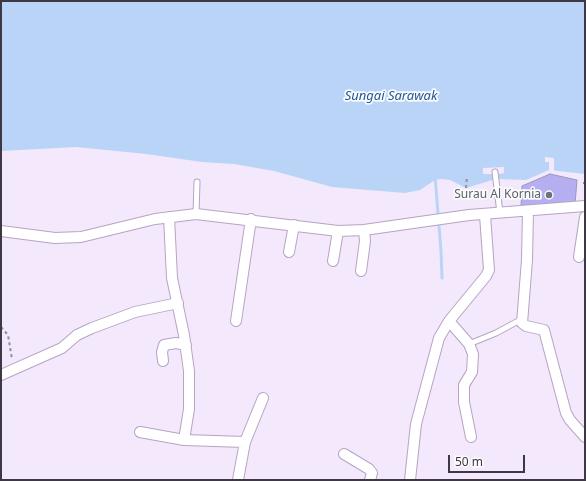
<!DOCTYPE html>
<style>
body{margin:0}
#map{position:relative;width:586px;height:481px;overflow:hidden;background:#f4e8fc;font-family:"Noto Sans",sans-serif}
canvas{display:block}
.frame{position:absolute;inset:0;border:2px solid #3e3744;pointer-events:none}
.scale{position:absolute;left:448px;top:455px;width:77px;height:18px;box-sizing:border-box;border:2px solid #3e3744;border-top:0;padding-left:5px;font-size:12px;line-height:14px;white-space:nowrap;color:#3e3744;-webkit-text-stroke:3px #fbfbfb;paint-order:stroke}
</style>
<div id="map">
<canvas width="586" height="481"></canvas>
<div class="frame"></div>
<div class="scale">50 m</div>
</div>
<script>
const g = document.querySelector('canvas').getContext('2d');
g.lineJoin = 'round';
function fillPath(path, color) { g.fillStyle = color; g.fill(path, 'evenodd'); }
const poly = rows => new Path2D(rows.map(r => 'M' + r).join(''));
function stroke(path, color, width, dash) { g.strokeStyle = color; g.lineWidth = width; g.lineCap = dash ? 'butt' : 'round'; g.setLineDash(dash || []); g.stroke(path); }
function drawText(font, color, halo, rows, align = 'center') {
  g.font = font + ' "Noto Sans",sans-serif'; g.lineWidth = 3.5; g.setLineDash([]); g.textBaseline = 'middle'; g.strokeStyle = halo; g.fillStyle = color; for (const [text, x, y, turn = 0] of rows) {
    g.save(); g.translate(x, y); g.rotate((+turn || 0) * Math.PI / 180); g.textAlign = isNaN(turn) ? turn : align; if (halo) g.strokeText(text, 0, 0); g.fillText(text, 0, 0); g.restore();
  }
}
const water = poly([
 [1,1,585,1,585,174,549,170,526,180,496,179,466,188,450,180,441,179,435,180,420,190,405,193,332,187,274,171,234,164,202,162,146,154,76,147,1,151]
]);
const pier = poly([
 [545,157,554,158,554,171,549,170,549,162,545,162],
 [504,167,504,173,499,174,499,179,493,180,492,174,483,174,483,168]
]);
const stream = poly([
 [435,176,441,251,442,278]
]);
const building = poly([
 [550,174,577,180,575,204,521,206,522,186,550,174]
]);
const path = poly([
 [583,183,585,183],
 [466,188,467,176],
 [1,327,8,335,12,359]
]);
const service = poly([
 [495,172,500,213],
 [196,214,197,182],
 [469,344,496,333,522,319]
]);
const minor = poly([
 [528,211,527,260,522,323,526,326,544,330,566,413,570,420,585,437],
 [169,217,172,278,184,335,189,371,189,409,184,440],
 [1,231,55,238,81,237,155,219,196,214,338,231,364,230,469,215,585,206],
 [289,252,294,225],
 [579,257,585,217],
 [333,261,338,231],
 [361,271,365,241,364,230],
 [236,321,251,219],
 [449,321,469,344,473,354,472,372,464,385,464,402,471,437],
 [163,361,162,352,164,345,176,343,186,345],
 [1,375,62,348,77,335,92,328,135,312,178,303],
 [140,432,184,440,245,442],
 [344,454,369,469,372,473,370,480],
 [238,480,245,442,263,398],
 [410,480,416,424,439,338,449,321,486,276,489,270,485,215]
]);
const markers = [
 [549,195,4,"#6b7280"]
];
const worshipNames = [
 ["Surau Al Kornia",541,195]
];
const waterNames = [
 ["Sungai Sarawak",391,96]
];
fillPath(water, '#bad4f7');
fillPath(pier, '#f4e8fc');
stroke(stream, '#bad4f7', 3);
fillPath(building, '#b5aff2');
stroke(building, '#9a98b9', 1);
stroke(service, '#b6a4c3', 7);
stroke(minor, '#b6a4c3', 12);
stroke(path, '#958c9c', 2, [3, 3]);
stroke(service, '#fff', 5);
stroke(minor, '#fff', 10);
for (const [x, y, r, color] of markers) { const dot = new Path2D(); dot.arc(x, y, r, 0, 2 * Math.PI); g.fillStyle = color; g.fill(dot); stroke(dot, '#fbfbfb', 1.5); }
drawText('12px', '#5b616d', '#fbfbfb', worshipNames, 'right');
drawText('italic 13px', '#21569b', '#fbfbfb', waterNames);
</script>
